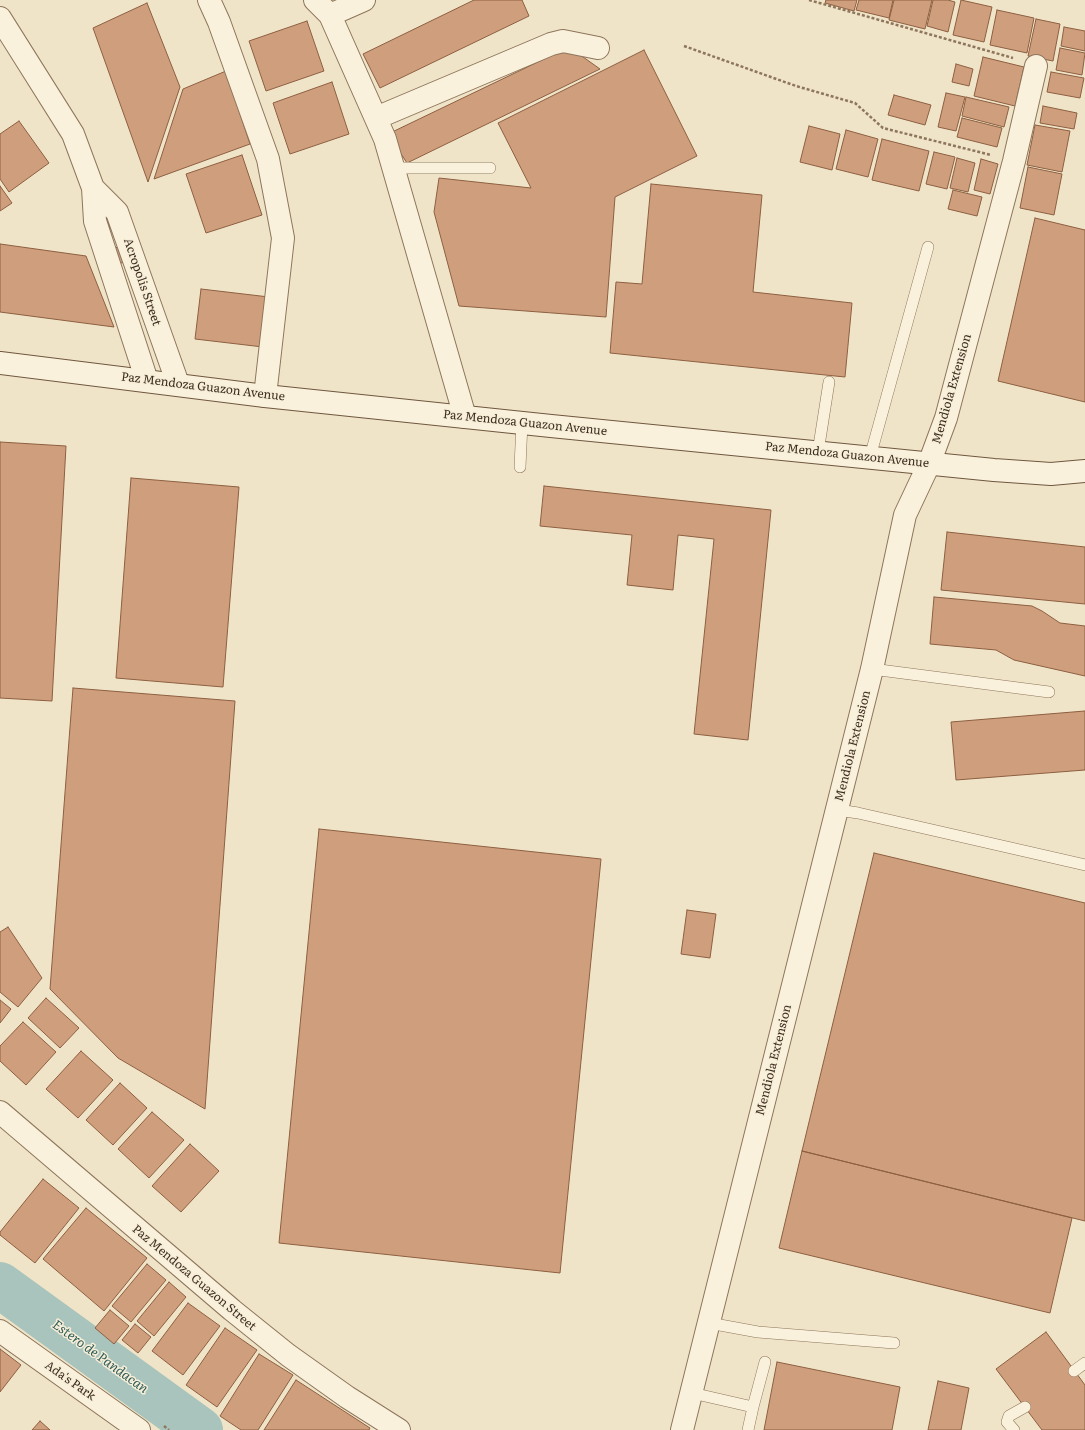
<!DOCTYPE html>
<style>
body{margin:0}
canvas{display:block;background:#f0e4c8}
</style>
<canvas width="1085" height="1430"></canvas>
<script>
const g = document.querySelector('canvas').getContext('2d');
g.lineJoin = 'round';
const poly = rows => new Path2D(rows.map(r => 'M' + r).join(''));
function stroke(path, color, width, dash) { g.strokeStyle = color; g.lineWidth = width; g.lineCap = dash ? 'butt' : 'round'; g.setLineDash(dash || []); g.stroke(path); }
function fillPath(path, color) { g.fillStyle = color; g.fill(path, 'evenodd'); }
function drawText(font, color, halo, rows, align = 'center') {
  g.font = font + ' Literata,serif'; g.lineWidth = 3; g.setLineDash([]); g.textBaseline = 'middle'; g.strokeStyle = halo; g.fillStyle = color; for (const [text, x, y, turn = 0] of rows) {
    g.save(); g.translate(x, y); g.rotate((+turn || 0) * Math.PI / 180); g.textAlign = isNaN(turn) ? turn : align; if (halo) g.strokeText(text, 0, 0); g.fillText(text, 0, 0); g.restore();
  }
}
const river = poly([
 [0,1285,200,1430]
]);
const building = poly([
 [474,0,522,0,529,16,380,88,363,54,474,0],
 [826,0,857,0,854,11,825,3,826,0],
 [859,0,893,0,889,18,856,10,859,0],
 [894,0,932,0,925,29,889,20,894,0],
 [933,0,948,0,955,2,948,32,927,26,933,0],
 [961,0,992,7,984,42,953,35,961,0],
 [147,3,180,87,148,182,93,28,147,3],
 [997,10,1034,18,1027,53,990,45,997,10],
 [1036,19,1060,24,1053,61,1028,56,1036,19],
 [307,21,324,71,266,91,249,41,307,21],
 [1064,27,1085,31,1085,51,1061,46,1064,27],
 [569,47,600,69,407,163,388,134,569,47],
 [1060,48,1085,53,1082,75,1056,70,1060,48],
 [644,50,697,156,615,197,606,317,459,306,434,212,439,178,531,188,498,123,644,50],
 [983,57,1024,67,1015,106,974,96,983,57],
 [956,64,973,69,969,86,952,82,956,64],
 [226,71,250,144,154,179,183,89,226,71],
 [1051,72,1084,78,1080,98,1047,92,1051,72],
 [332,82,349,134,290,154,273,103,332,82],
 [946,93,965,97,956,131,938,127,946,93],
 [894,95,931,105,925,125,888,115,894,95],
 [966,97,1009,107,1004,127,962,116,966,97],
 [1043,106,1077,113,1074,129,1040,123,1043,106],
 [962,118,1002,128,997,147,957,137,962,118],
 [19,121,49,163,9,192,0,179,0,134,19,121],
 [1035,125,1070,131,1062,172,1027,165,1035,125],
 [809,126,840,134,832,170,800,162,809,126],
 [846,130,878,139,868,177,836,169,846,130],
 [882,139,929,151,919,191,872,180,882,139],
 [934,152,955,157,947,189,926,184,934,152],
 [242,155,262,215,206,233,186,174,242,155],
 [957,158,975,163,968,192,950,188,957,158],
 [981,159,998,164,990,194,974,190,981,159],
 [1028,167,1062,174,1054,215,1020,208,1028,167],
 [651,184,762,195,753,292,852,303,845,377,610,353,616,282,642,284,651,184],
 [0,186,12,203,0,211,0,186],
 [953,190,982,197,977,216,948,209,953,190],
 [1035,218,1085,230,1085,402,998,381,1035,218],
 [0,244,86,256,114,327,0,312,0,244],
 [124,245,129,261,117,264,112,249,124,245],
 [201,289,269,297,263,347,195,339,201,289],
 [0,442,66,446,52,701,0,698,0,442],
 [131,478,239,487,223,687,116,678,131,478],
 [544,486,771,510,748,740,694,734,714,539,678,535,673,590,627,585,632,535,540,526,544,486],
 [947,532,1085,547,1085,604,941,590,947,532],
 [934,597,1032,606,1042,611,1060,623,1085,626,1085,676,1014,660,996,650,930,644,934,597],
 [73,688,235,701,205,1109,118,1058,50,989,73,688],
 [1085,711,1085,770,956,780,951,722,1085,711],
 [319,829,601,859,560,1273,279,1243,319,829],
 [874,853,1085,903,1085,1221,802,1151,874,853],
 [687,910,716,914,710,958,681,954,687,910],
 [8,927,42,978,18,1007,0,992,0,932,8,927],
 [46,998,79,1028,60,1048,28,1018,46,998],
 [0,1000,11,1009,0,1023,0,1000],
 [23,1022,56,1052,26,1085,0,1061,0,1046,23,1022],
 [81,1051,113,1080,78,1118,46,1089,81,1051],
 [120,1083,147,1108,113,1145,86,1120,120,1083],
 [152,1112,184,1140,149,1178,118,1149,152,1112],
 [190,1144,219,1171,181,1212,152,1186,190,1144],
 [802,1151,1072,1218,1050,1313,779,1248,802,1151],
 [43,1179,79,1208,35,1263,0,1235,0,1232,43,1179],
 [86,1208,147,1258,104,1311,43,1259,86,1208],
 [147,1264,166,1280,131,1322,112,1306,147,1264],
 [169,1282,186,1297,154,1336,137,1321,169,1282],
 [188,1303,220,1326,183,1375,152,1351,188,1303],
 [110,1310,129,1326,114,1344,95,1328,110,1310],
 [135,1324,151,1337,138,1353,122,1340,135,1324],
 [225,1328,257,1350,217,1407,186,1385,225,1328],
 [1046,1332,1085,1385,1085,1430,1042,1430,996,1369,1046,1332],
 [0,1349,21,1365,0,1392,0,1349],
 [259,1354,293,1375,258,1430,241,1430,220,1416,259,1354],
 [777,1362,900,1387,892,1430,764,1430,777,1362],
 [296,1380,370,1428,369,1430,264,1430,296,1380],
 [938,1381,969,1388,961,1430,928,1430,938,1381],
 [40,1421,50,1430,32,1430,40,1421]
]);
const path = poly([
 [809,0,1013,58],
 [684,46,796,86,855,103,883,128,991,155],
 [164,1426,169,1430]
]);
const service = poly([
 [393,168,490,168],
 [818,452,829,382],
 [870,457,928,247],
 [520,467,522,423],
 [872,669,1049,692],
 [838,810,858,813,1085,865],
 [709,1323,758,1332,894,1343],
 [1074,1371,1085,1363],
 [692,1393,753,1407,765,1362],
 [748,1430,753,1407],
 [1014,1430,1007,1422,1009,1416,1025,1407]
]);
const minor = poly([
 [209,0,219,22,268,159,283,238,265,396],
 [315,0,330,15,364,0],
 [330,15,385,139,465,417],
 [0,18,73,134,93,188,95,221,147,381],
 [376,118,551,44,563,41,598,48],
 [93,188,117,212,178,384],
 [0,1112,232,1310,288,1355,347,1397,399,1430],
 [0,1331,139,1430],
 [682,1430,872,669,905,515,929,464,946,418,1014,161,1036,66]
]);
const secondary = poly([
 [0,363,265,396,551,426,994,470,1051,474,1085,471]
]);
const streetNames = [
 ["Acropolis Street",142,282,71],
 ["Paz Mendoza Guazon Avenue",203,387,7],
 ["Mendiola Extension",952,389,-74],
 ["Paz Mendoza Guazon Avenue",525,423,6],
 ["Paz Mendoza Guazon Avenue",847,455,6],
 ["Mendiola Extension",853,746,-76],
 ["Mendiola Extension",774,1060,-76],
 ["Paz Mendoza Guazon Street",194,1278,40],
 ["Ada's Park",70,1381,35]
];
const waterNames = [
 ["Estero de Pandacan",100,1357,36]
];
stroke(river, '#a9c4bc', 46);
fillPath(building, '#cf9f7d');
stroke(building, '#8d5f41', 1);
stroke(service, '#8d765c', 12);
stroke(minor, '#8d765c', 24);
stroke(secondary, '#6f573f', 24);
stroke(path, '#8d765c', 2.5, [3, 2]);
stroke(service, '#faf1dc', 11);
stroke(minor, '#faf1dc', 22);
stroke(secondary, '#faf1dc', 22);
drawText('12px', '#3d2e20', '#f7eed8', streetNames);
drawText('italic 13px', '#2f5d5a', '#f7eed8', waterNames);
</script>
